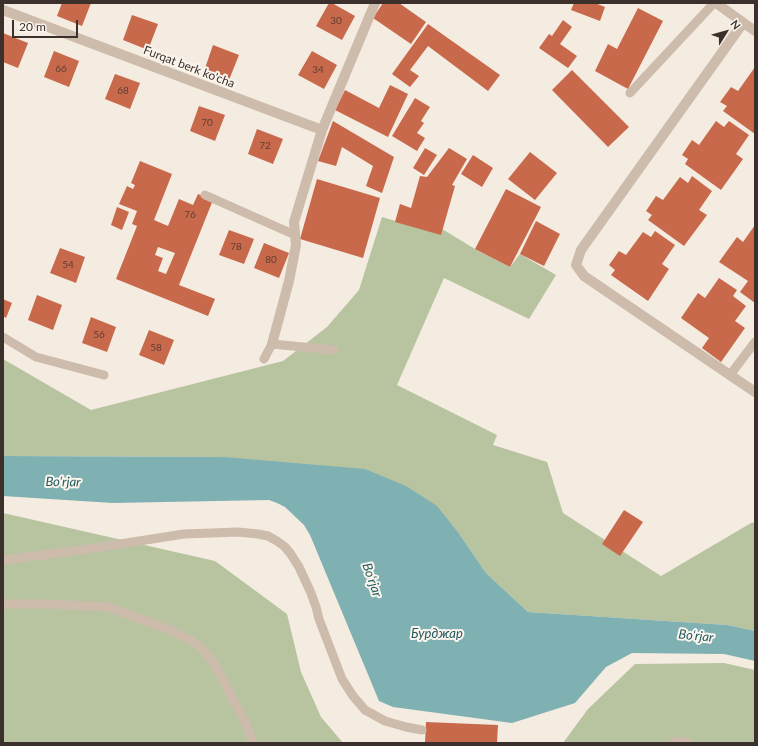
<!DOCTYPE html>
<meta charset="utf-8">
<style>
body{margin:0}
#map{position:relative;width:758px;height:746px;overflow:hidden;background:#f4ebe1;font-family:Lato,sans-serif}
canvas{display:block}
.frame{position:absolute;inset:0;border:4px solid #3b302b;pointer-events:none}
.north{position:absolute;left:706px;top:12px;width:40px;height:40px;-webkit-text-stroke:3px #fbf5ee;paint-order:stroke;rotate:53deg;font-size:11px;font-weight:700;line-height:16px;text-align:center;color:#3b302b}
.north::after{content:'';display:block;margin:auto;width:14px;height:18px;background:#3b302b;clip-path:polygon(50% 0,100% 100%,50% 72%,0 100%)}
.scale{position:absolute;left:12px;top:20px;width:66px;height:18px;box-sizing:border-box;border:2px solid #3b302b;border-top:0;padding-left:5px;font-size:12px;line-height:14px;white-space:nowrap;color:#3b302b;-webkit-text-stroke:3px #fbf5ee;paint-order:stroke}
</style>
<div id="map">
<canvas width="758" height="746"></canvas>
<div class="frame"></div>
<div class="north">N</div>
<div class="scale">20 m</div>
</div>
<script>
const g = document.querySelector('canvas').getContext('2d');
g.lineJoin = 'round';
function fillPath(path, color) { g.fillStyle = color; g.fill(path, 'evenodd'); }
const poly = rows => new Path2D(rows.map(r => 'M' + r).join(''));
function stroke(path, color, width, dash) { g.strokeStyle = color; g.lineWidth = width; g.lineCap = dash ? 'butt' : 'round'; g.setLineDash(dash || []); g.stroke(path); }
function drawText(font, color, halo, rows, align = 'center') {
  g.font = font + ' Lato,sans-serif'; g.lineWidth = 4; g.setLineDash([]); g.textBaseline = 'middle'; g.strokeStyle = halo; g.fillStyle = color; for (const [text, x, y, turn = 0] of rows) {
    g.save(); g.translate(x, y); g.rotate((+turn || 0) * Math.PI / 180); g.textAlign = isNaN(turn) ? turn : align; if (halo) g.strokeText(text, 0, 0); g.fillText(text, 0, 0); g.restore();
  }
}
const green = poly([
 [382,217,419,228,429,221,475,249,510,267,520,254,556,275,529,319,444,278,397,385,497,435,493,445,547,462,563,513,661,576,751,523,755,522,755,631,727,625,528,612,486,573,460,535,224,457,3,456,3,359,91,410,283,361,327,327,359,290],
 [3,513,215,561,287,614,301,672,321,717,343,743,3,743],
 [724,663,755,670,755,743,563,743,588,709,635,664]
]);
const water = poly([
 [3,456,224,457,365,469,406,486,437,506,460,535,486,573,528,612,727,625,755,631,755,661,724,654,632,653,606,667,575,703,512,723,393,707,379,701,310,535,304,525,285,507,277,503,269,500,113,503,3,496]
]);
const building = poly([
 [62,3,91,3,82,26,57,16],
 [329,3,332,3,355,16,342,40,316,26],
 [383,3,399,3,426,22,411,44,373,18],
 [574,3,595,3,605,7,600,21,571,10],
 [638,8,663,21,628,89,595,71,608,44,617,49],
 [132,15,158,24,148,50,123,40],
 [563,20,572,27,560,44,577,56,568,68,539,48,549,34,552,36],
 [428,24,500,75,488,91,428,46,410,70,419,76,410,87,392,74],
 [3,33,28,43,18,68,3,62],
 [213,45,239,55,229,80,204,71],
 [54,51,79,61,69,87,44,77],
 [312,51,337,65,324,89,298,75],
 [755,67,755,134,723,111,727,106,720,102,731,87,738,91],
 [572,70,629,127,608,147,552,90],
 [115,74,140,83,130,109,105,99],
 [390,85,408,94,388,137,335,110,345,90,379,108],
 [415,98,430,107,421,121,424,123,417,133,425,138,417,151,392,136],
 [199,106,225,115,215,141,190,131],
 [333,121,394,157,382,193,366,186,373,166,342,147,336,166,318,161],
 [716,121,724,127,729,121,749,135,736,154,743,159,721,190,685,164,688,159,682,155,692,140,699,145],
 [257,129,283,139,273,164,248,154],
 [425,148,437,155,424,175,413,168],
 [449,148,467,159,452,185,455,186,441,235,395,222,400,204,411,208,420,176,427,177],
 [530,152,557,173,535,200,508,179],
 [473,155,493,168,482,187,461,174],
 [140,161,172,174,154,220,168,226,179,199,193,205,198,194,213,200,179,285,215,299,208,316,116,279,137,226,132,224,137,211,119,204,127,186,133,189,135,185,131,183],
 [158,247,175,253,166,274,158,271,163,258,155,255],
 [692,176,712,191,699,210,707,215,684,246,648,220,652,215,646,211,656,196,663,200,680,177,688,183],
 [317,179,380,198,363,258,300,239],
 [506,189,541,207,510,267,475,249],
 [117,207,129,212,122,230,111,225],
 [536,221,560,234,544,266,520,254],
 [755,225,755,303,740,292,748,281,719,262,737,237,743,242],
 [229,230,254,239,244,264,219,255],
 [655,231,675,245,662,264,669,269,648,301,611,275,615,270,609,265,619,251,626,255,643,232,651,237],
 [264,243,289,253,279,278,254,268],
 [60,248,85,257,76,283,50,273],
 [719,278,737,290,733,296,746,306,735,321,745,328,721,362,702,348,709,338,681,318,698,293,705,298],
 [37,295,62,305,53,330,28,320],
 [3,299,12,303,6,318,3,316],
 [91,317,116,327,107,352,82,343],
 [149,330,174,340,164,365,139,355],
 [624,510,643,522,620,556,602,544],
 [426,722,498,725,497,743,425,743]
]);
const lane = poly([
 [630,93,714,3],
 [205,195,295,235],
 [3,337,36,357,104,375],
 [264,359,272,344,334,350],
 [730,375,755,342],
 [3,560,88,549,184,534,238,532,258,534,268,536,277,541,285,547,290,553,299,567,311,593,316,607,319,619,342,679,353,696,365,710,385,721,406,727,422,730],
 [3,604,47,604,108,607,170,630,192,641,201,648,214,663,245,722,253,743],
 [673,743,676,741,688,743]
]);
const street = poly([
 [716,3,755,31],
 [3,10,322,130],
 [743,23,581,250,576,265,584,276,755,392],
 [272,344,289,281,296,245,294,222,322,130,375,3]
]);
const numberNames = [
 ["30",336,21],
 ["66",61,69],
 ["34",318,70],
 ["68",123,91],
 ["70",207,123],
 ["72",265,146],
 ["76",190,215],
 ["78",236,247],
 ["80",271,260],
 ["54",68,265],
 ["56",99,335],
 ["58",156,348]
];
const streetNames = [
 ["Furqat berk ko'cha",189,67,21]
];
const waterNames = [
 ["Bo‘rjar",63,482,1],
 ["Bo‘rjar",372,580,71],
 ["Бурджар",437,634],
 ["Bo‘rjar",696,636,6]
];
fillPath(green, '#b8c4a0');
fillPath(water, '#7fb0b2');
fillPath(building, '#c8694b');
stroke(lane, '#cdbbac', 9);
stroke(street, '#cdbbac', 10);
drawText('10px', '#5e3e33', null, numberNames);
drawText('12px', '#3b302b', '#fbf5ee', streetNames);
drawText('italic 13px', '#1f5a5e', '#fbf5ee', waterNames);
</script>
